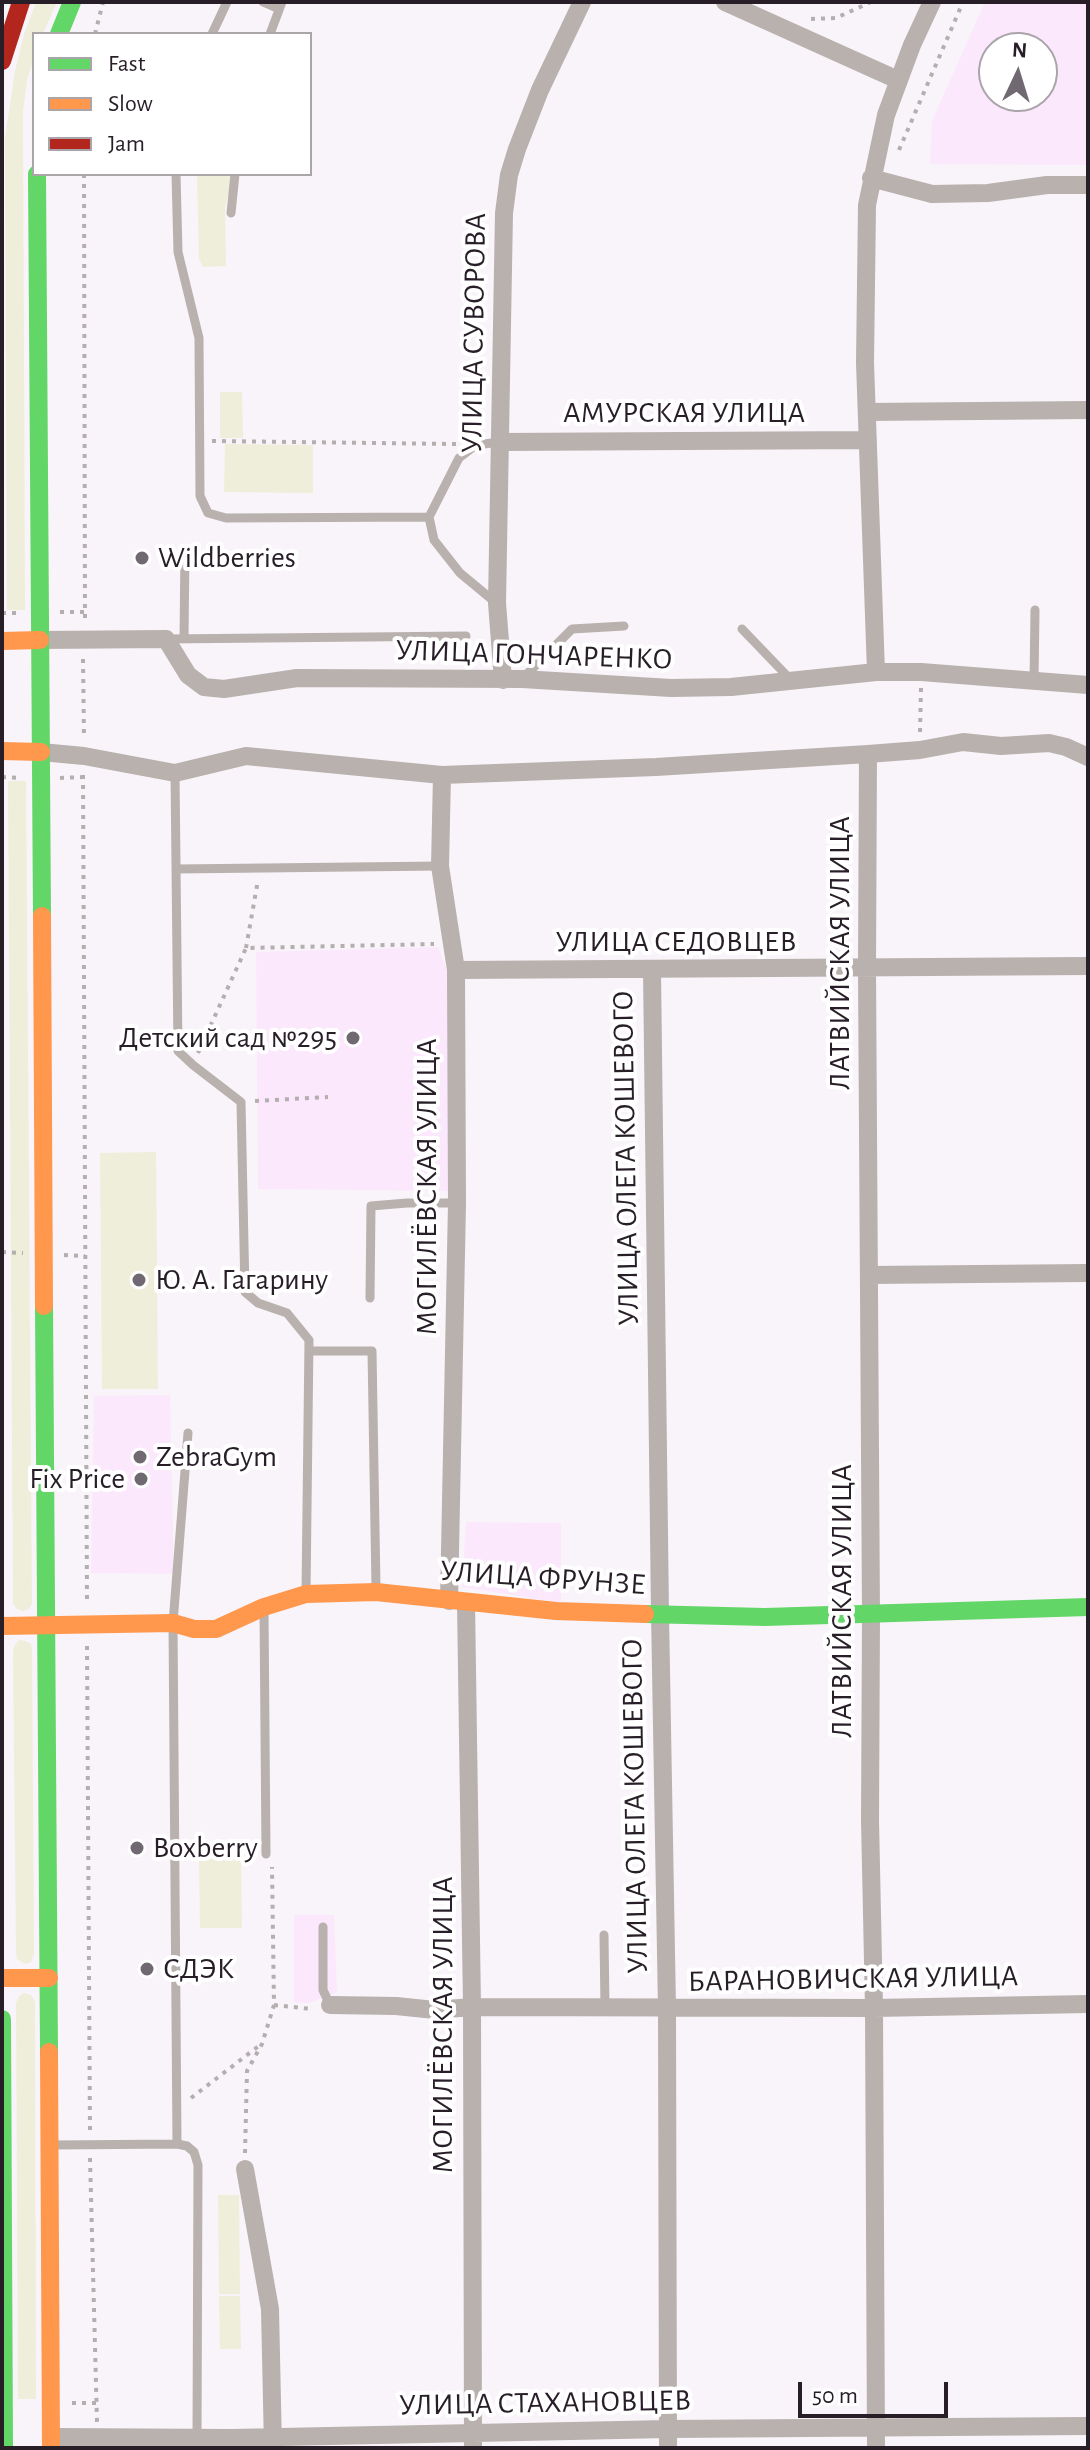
<!DOCTYPE html>
<meta charset="utf-8">
<style>
body{margin:0}
#map{position:relative;width:1090px;height:2450px;overflow:hidden;background:#f9f4f9;font-family:"Alegreya Sans",sans-serif}
canvas{display:block}
.frame{position:absolute;inset:0;border:4px solid #271e28;pointer-events:none}
.legend{position:absolute;left:32px;top:32px;width:280px;height:144px;box-sizing:border-box;background:#fff;border:2px solid #a9a5a9;margin:0;padding:10px 14px;list-style:none;font-size:24px;color:#271e28}
.legend li{display:flex;align-items:center;gap:16px;height:40px}
.legend b{width:40px;border:2px solid #a9a5a9}
.north{position:absolute;left:978px;top:32px;width:80px;height:80px;box-sizing:border-box;background:#fff;border:2px solid #a9a5a9;border-radius:50%;rotate:4deg;font-size:22px;font-weight:700;line-height:32px;text-align:center;color:#271e28}
.north::after{content:'';display:block;margin:auto;width:28px;height:36px;background:#706971;clip-path:polygon(50% 0,100% 100%,50% 72%,0 100%)}
.scale{position:absolute;left:798px;top:2382px;width:150px;height:36px;box-sizing:border-box;border:4px solid #271e28;border-top:0;padding-left:10px;font-size:24px;line-height:28px;white-space:nowrap;color:#271e28;-webkit-text-stroke:6px #fff;paint-order:stroke}
</style>
<div id="map">
<canvas width="1090" height="2450"></canvas>
<div class="frame"></div>
<ul class="legend">
<li><b style="height:10px;background:#63d668"></b>Fast</li>
<li><b style="height:10px;background:#ff974d"></b>Slow</li>
<li><b style="height:10px;background:#b3261e"></b>Jam</li>
</ul>
<div class="north">N</div>
<div class="scale">50 m</div>
</div>
<script>
const g = document.querySelector('canvas').getContext('2d');
g.lineJoin = 'round';
function fillPath(path, color) { g.fillStyle = color; g.fill(path, 'evenodd'); }
const poly = rows => new Path2D(rows.map(r => 'M' + r).join(''));
function stroke(path, color, width, dash) { g.strokeStyle = color; g.lineWidth = width; g.lineCap = dash ? 'butt' : 'round'; g.setLineDash(dash || []); g.stroke(path); }
function drawText(font, color, halo, rows, align = 'center') {
  g.font = font + ' "Alegreya Sans",sans-serif'; g.lineWidth = 8; g.setLineDash([]); g.textBaseline = 'middle'; g.strokeStyle = halo; g.fillStyle = color; for (const [text, x, y, turn = 0] of rows) {
    g.save(); g.translate(x, y); g.rotate((+turn || 0) * Math.PI / 180); g.textAlign = isNaN(turn) ? turn : align; if (halo) g.strokeText(text, 0, 0); g.fillText(text, 0, 0); g.restore();
  }
}
const built = poly([
 [985,2,1088,2,1088,165,930,164,932,121],
 [994,48,1042,48,1042,96,994,96],
 [438,947,449,975,448,1191,258,1189,256,952],
 [170,1395,174,1574,91,1573,94,1396],
 [466,1522,561,1523,561,1603,462,1587],
 [294,1915,334,1915,337,1992,310,2003,294,2003]
]);
const green = poly([
 [36,2,57,2,43,34,34,34,34,57,27,80,23,112,25,610,7,610,5,138,15,71,24,34],
 [197,174,234,174,225,207,226,266,203,267,199,259],
 [220,392,242,392,243,438,220,438],
 [225,444,313,445,313,493,224,492],
 [8,781,26,781,32,1604,29,1609,23,1611,17,1609,13,1604],
 [156,1152,158,1389,102,1389,100,1153],
 [19,1640,26,1641,31,1644,32,1650,34,1954,31,1962,25,1964,17,1959,16,1952,13,1651,15,1645],
 [199,1859,241,1859,242,1928,200,1928],
 [24,1993,31,1995,35,2002,36,2399,18,2399,16,2003,19,1996],
 [218,2195,239,2195,240,2294,219,2294],
 [219,2296,240,2296,241,2349,220,2349]
]);
const path = poly([
 [811,19,836,18,871,2],
 [95,34,103,2],
 [899,150,963,2],
 [84,174,85,622],
 [212,441,456,444],
 [60,612,86,612],
 [2,613,20,613],
 [83,659,84,738],
 [920,732,921,688],
 [83,775,87,1602],
 [2,777,20,778],
 [60,778,83,777],
 [246,948,258,880],
 [198,1053,246,948,434,944],
 [255,1101,328,1097],
 [2,1252,23,1253],
 [64,1255,85,1256],
 [87,1646,90,2134],
 [274,2005,312,2009],
 [191,2098,260,2045],
 [245,2153,247,2071,262,2044,274,2005,272,1867],
 [90,2158,97,2422],
 [72,2403,96,2403]
]);
const lane = poly([
 [263,2,279,9],
 [212,34,227,2],
 [270,34,282,2],
 [176,174,178,252,199,338,200,496,208,513,226,518,429,517,434,540,460,573,495,602],
 [231,213,235,174],
 [429,517,459,458,476,445,500,442],
 [742,629,791,680],
 [166,639,466,636],
 [184,639,185,549],
 [524,677,572,629,624,626],
 [1034,681,1035,610],
 [175,773,178,1051,193,1065,241,1102,245,1292,258,1303,287,1313,309,1340,306,1593],
 [176,869,440,866],
 [370,1298,371,1206,407,1203,457,1203],
 [309,1351,372,1351,376,1588],
 [264,1610,266,1854],
 [323,1927,323,1990,330,2005],
 [604,1935,605,2008],
 [177,2144,187,2146,194,2152,198,2165,197,2438],
 [53,2145,177,2144,173,1623,188,1433]
]);
const street = poly([
 [725,2,898,80],
 [871,178,932,194,988,193,1047,185,1088,185],
 [867,412,1088,410],
 [500,442,868,440],
 [40,640,166,639,188,675,204,687,224,689,297,678,522,679,671,688,731,687,876,672,921,672,1088,685],
 [876,672,865,363,867,205,886,115,912,45,932,2],
 [503,680,497,603,504,213,509,175,517,149,540,90,582,2],
 [41,752,84,756,175,773,246,756,442,775,656,767,868,754,920,750,963,742,1001,746,1049,743,1066,747,1088,757],
 [868,754,867,969,871,1615,870,1820,874,2008,876,2448],
 [442,775,440,866,456,970,457,1203,449,1601],
 [456,970,1088,966],
 [652,970,660,1614,667,2009,668,2448],
 [869,1275,1088,1273],
 [466,1602,472,2007,473,2448],
 [330,2005,396,2006,435,2010,472,2007,874,2008,1088,2004],
 [245,2169,270,2309,273,2448],
 [51,2437,232,2438,668,2429,1088,2426]
]);
const fast = poly([
 [59,34,72,2],
 [37,174,42,916],
 [44,1306,49,2052],
 [645,1614,765,1617,1088,1607],
 [2,2019,4,2448]
]);
const slow = poly([
 [2,641,40,640],
 [2,751,41,752],
 [42,916,44,1306],
 [2,1626,173,1623,194,1629,216,1629,264,1607,306,1594,376,1592,556,1611,645,1614],
 [2,1978,49,1978],
 [49,2052,51,2448]
]);
const jam = poly([
 [2,61,21,2]
]);
const markers = [
 [142,558,8,"#706971"],
 [353,1038,8,"#706971"],
 [139,1280,8,"#706971"],
 [140,1457,8,"#706971"],
 [141,1479,8,"#706971"],
 [137,1848,8,"#706971"],
 [147,1969,8,"#706971"]
];
const streetNames = [
 ["УЛИЦА СУВОРОВА",474,333,-89],
 ["АМУРСКАЯ УЛИЦА",684,413],
 ["УЛИЦА ГОНЧАРЕНКО",534,655,2],
 ["УЛИЦА СЕДОВЦЕВ",676,942],
 ["ЛАТВИЙСКАЯ УЛИЦА",840,953,-90],
 ["УЛИЦА ОЛЕГА КОШЕВОГО",626,1158,-91],
 ["МОГИЛЁВСКАЯ УЛИЦА",427,1187,-90],
 ["УЛИЦА ФРУНЗЕ",543,1578,4],
 ["ЛАТВИЙСКАЯ УЛИЦА",842,1601,-90],
 ["УЛИЦА ОЛЕГА КОШЕВОГО",635,1806,-91],
 ["БАРАНОВИЧСКАЯ УЛИЦА",853,1979,-1],
 ["МОГИЛЁВСКАЯ УЛИЦА",443,2025,-90],
 ["УЛИЦА СТАХАНОВЦЕВ",545,2403,-1]
];
const poiNames = [
 ["Wildberries",158,558],
 ["Детский сад №295",337,1038,"right"],
 ["Ю. А. Гагарину",155,1280],
 ["ZebraGym",156,1457],
 ["Fix Price",125,1479,"right"],
 ["Boxberry",153,1848],
 ["СДЭК",163,1969]
];
fillPath(built, '#fbe8fc');
fillPath(green, '#efeeda');
stroke(path, '#b4afae', 4, [4, 6]);
stroke(lane, '#b8b1ae', 9);
stroke(street, '#b8b1ae', 18);
stroke(fast, '#63d668', 18);
stroke(slow, '#ff974d', 18);
stroke(jam, '#b3261e', 18);
for (const [x, y, r, color] of markers) { const dot = new Path2D(); dot.arc(x, y, r, 0, 2 * Math.PI); g.fillStyle = color; g.fill(dot); stroke(dot, '#fff', 3); }
drawText('30px', '#271e28', '#fff', streetNames);
drawText('30px', '#271e28', '#fff', poiNames, 'left');
</script>
